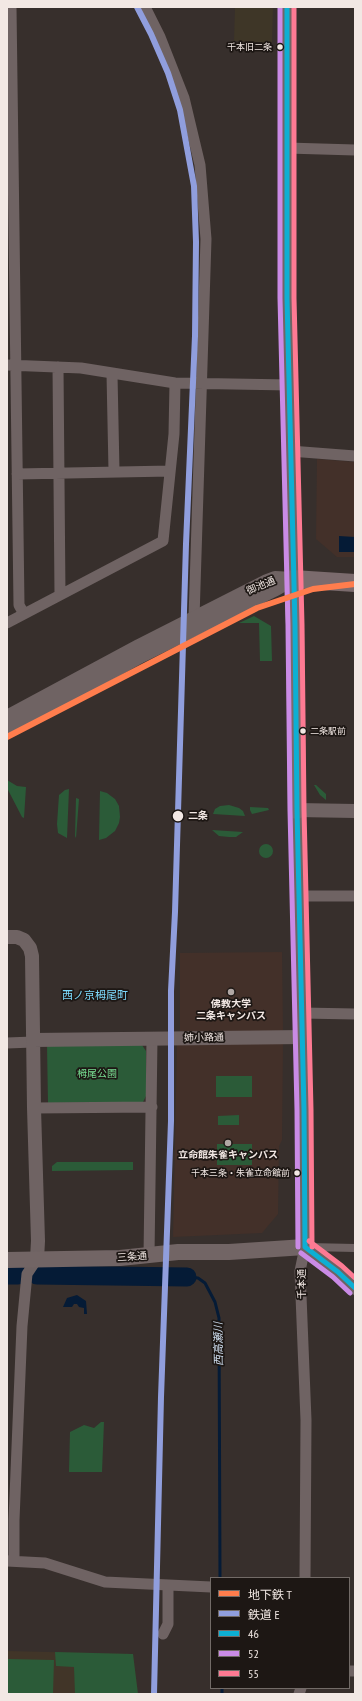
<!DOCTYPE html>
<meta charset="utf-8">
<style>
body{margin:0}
#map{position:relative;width:362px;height:1701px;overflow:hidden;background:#372f2c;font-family:"PT Sans Narrow","Noto Sans JP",sans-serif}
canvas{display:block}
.frame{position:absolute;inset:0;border:8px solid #f2e8e4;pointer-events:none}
.legend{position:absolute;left:210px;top:1577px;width:140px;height:112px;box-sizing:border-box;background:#1d1714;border:1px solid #726b67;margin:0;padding:5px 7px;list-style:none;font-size:12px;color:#f2e8e4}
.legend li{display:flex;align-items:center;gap:8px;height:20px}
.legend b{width:20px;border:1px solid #726b67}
</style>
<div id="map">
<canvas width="362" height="1701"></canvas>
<div class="frame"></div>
<ul class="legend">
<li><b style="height:5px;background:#ff7d4d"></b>地下鉄 T</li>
<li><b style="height:5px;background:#909edd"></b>鉄道 E</li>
<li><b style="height:5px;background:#0dafd3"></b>46</li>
<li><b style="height:5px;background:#ca8be6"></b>52</li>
<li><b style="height:5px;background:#fe7a93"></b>55</li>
</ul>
</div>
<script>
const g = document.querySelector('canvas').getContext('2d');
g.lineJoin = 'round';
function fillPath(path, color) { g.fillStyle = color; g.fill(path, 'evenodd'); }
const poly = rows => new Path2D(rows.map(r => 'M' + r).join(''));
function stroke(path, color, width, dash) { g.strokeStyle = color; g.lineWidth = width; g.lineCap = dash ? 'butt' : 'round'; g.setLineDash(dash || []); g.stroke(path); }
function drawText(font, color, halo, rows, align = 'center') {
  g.font = font + ' "PT Sans Narrow","Noto Sans JP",sans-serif'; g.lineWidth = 3.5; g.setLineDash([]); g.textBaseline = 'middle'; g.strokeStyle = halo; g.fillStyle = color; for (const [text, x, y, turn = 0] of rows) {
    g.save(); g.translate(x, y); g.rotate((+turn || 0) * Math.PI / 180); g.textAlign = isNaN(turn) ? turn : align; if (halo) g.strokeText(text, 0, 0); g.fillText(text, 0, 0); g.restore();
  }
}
const commercial = poly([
 [235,7,273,7,272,43,234,41]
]);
const industrial = poly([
 [7,1651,133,1654,138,1694,7,1694]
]);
const built = poly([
 [317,459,355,462,355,557,337,557,316,539],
 [282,952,283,1031,180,1031,180,953],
 [177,1044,283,1044,282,1140,279,1146,278,1214,262,1233,173,1237]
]);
const green = poly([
 [254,616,271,626,272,661,260,661,259,623,239,623],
 [7,780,17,786,26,787,24,818,22,817,7,788],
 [314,785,316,785,326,794,326,800,320,795],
 [69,789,67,838,58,833,57,824,59,795,65,790],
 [100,791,107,793,115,799,119,806,120,817,119,823,115,831,106,838,99,840],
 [76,798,79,799,76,838,75,836],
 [229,805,239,808,243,811,245,816,213,814,215,809,220,806],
 [250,807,268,808,269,810,252,814,250,810],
 [212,830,243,832,236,837,229,837,219,836],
 '259 851a7 7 0 1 1 14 0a7 7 0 1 1-14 0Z',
 [47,1045,142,1045,146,1051,146,1096,143,1102,48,1103],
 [216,1076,252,1076,252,1097,216,1097],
 [239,1115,239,1125,218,1125,218,1116],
 [217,1144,252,1144,252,1165,217,1165],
 [57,1162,133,1162,133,1170,52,1171,52,1166],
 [101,1422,104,1422,102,1472,69,1472,70,1432,84,1425,94,1428],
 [55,1652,133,1654,138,1694,75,1694,74,1667,56,1666],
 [7,1659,54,1660,53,1694,7,1694]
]);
const water = poly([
 [339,536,355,537,355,552,339,552],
 [77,1295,86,1301,87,1314,84,1314,84,1308,79,1307,77,1304,74,1304,72,1307,63,1307,67,1298]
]);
const stream = poly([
 [187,1277,198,1278,205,1283,215,1302,219,1318,220,1578],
 [222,1688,222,1694]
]);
const river = poly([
 [7,1275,18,1275],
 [37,1275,187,1277]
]);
const pedestrian = poly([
 [308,1247,355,1248]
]);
const minor = poly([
 [11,7,19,605,24,614],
 [145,7,160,37,184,98,200,165,206,239,194,618],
 [287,148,355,150],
 [7,365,81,368,175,383,290,385],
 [58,367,60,595],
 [112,374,114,471],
 [290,451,355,456],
 [17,474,170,471],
 [7,623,163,541,174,434,175,383],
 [300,896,355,896],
 [302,1013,355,1014],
 [7,1043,33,1042],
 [34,1108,152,1107],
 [149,1256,152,1039],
 [7,1561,45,1563,105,1582,211,1587],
 [14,1561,14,1520,22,1326,27,1274,37,1259],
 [305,1578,306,1420,300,1271,305,1247],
 [163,1634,168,1624,168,1585],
 [349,1671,355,1671],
 [299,1694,301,1688]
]);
const tertiary = poly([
 [7,717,139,646,267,581,275,578,293,579],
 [7,731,141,656,276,589,293,579],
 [297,810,355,811],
 [7,937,17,937,24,940,30,948,32,956,34,1108,38,1241,37,1259],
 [33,1040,303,1037],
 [305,1247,338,1272,355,1288]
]);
const secondary = poly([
 [287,7,287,298,293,579],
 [7,1260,120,1258,178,1252,229,1252,305,1247,304,1110,300,896,297,810]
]);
const primary = poly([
 [297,810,295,625,293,579,355,583]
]);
const bus1 = poly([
 [287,7,287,298,295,625,297,810,304,1110,305,1247],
 [305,1247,338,1272,355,1288]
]);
const bus2 = poly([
 [280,7,280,298,288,625,290,810,297,1110,298,1247],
 [301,1253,333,1277,350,1293]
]);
const bus3 = poly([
 [294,7,294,298,302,625,304,810,311,1110,312,1247],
 [309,1241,342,1266,355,1278]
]);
const rail1 = poly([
 [137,7,151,34,168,73,180,110,194,186,196,242,195,336,186,544,175,912,171,991,171,1121,161,1397,154,1694]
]);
const metro1 = poly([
 [7,737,257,608,313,589,355,584]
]);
const markers = [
 [280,47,3.5,"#f2e8e4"],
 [303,731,3.5,"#f2e8e4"],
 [178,816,6,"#f2e8e4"],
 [231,992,4,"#b1a7a4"],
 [228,1143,4,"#b1a7a4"],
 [297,1173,3.5,"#f2e8e4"]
];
const busNames = [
 ["千本旧二条",272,47],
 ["二条駅前",310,731,"left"],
 ["千本三条・朱雀立命館前",290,1173]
];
const streetNames = [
 ["御池通",261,586,-23],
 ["姉小路通",204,1038,-1],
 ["三条通",132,1257,-4],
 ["千本通",302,1284,-90]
];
const stopNames = [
 ["二条",188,816]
];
const poiNames = [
 ["佛教大学",231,1004],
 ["二条キャンパス",231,1016],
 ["立命館朱雀キャンパス",228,1155]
];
const parkNames = [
 ["栂尾公園",97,1074]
];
const neighbourhoodNames = [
 ["西ノ京栂尾町",95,996]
];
const waterNames = [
 ["西高瀬川",219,1344,-91]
];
fillPath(commercial, '#3e3627');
fillPath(industrial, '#413528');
fillPath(built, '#433029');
fillPath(green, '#2b5b38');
fillPath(water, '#051b36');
stroke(stream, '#051b36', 3);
stroke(river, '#051b36', 19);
stroke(pedestrian, '#6f6363', 8);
stroke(minor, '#6f6363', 11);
stroke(tertiary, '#6f6363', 14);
stroke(secondary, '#726565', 16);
stroke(primary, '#7b6b6d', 18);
stroke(bus1, '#0dafd3', 5);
stroke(bus2, '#ca8be6', 5);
stroke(bus3, '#fe7a93', 5);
stroke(rail1, '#909edd', 6);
stroke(metro1, '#ff7d4d', 6);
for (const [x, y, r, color] of markers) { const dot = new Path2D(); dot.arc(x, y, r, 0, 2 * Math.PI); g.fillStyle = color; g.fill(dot); stroke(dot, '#1d1714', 1.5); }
drawText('9px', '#f2e8e4', '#1d1714', busNames, 'right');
drawText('10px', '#f2e8e4', '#1d1714', streetNames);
drawText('bold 10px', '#f2e8e4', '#1d1714', stopNames, 'left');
drawText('bold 10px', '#f2e8e4', '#1d1714', poiNames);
drawText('10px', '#78df93', '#1d1714', parkNames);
drawText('11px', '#7cd8fb', '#1d1714', neighbourhoodNames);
drawText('italic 11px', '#cddced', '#1d1714', waterNames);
</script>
